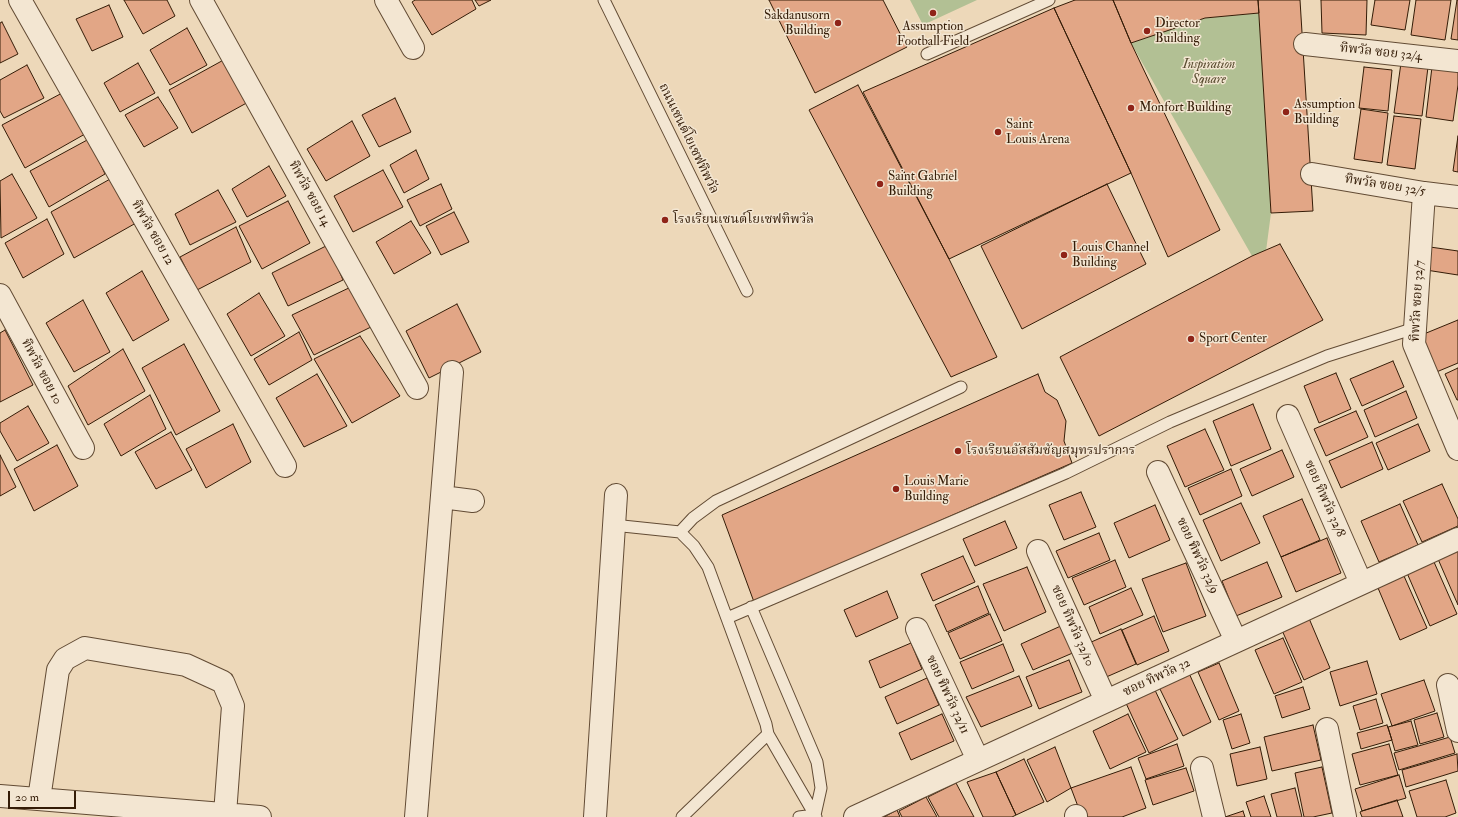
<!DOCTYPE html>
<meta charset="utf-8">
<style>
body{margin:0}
#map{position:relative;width:1458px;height:817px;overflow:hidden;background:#edd8b9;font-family:"IM FELL Double Pica",serif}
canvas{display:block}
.scale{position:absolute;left:8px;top:791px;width:68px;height:18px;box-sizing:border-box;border:2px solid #341c07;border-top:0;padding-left:5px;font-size:12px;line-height:14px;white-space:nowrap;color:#341c07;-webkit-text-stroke:3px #f3e6d2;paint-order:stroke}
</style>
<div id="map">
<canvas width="1458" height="817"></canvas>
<div class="scale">20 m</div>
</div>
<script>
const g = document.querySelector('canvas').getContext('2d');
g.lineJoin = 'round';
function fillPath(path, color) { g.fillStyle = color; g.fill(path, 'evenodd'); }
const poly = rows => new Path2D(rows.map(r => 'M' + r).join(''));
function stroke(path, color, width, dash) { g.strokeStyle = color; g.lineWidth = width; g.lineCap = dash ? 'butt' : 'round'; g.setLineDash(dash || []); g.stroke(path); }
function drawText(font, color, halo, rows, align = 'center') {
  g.font = font + ' "IM FELL Double Pica","Noto Serif Thai",serif'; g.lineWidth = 3; g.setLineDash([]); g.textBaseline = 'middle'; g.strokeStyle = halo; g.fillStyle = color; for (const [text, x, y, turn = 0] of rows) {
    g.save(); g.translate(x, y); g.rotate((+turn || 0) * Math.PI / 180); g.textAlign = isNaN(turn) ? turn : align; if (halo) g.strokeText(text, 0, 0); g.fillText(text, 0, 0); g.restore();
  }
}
const green = poly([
 [910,0,977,0,923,25],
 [1259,13,1271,213,1266,251,1252,256,1131,43,1205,18]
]);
const building = poly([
 [124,0,167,0,175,16,143,34,124,0],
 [415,0,472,0,476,9,432,35,412,2,415,0],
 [475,0,491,0,479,6,475,0],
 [769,0,883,0,907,47,815,93,769,0],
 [1075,0,1113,0,1131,43,1220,230,1168,257,1131,173,1054,8,1075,0],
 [1113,0,1258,0,1259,13,1205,18,1131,43,1113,0],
 [1258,0,1300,0,1313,211,1271,213,1258,0],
 [1321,0,1367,0,1366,35,1322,33,1321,0],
 [1375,0,1410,0,1405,30,1371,25,1375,0],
 [1416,0,1451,0,1445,40,1411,35,1416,0],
 [1457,0,1458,0,1458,40,1451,39,1457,0],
 [109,5,123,37,92,51,76,19,109,5],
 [1054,8,1131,173,949,259,863,92,1054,8],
 [2,22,18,54,0,63,0,23,2,22],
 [187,28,207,65,170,85,150,50,187,28],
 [229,57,252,100,192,133,169,90,229,57],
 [138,63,155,93,120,112,104,83,138,63],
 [1401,63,1428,67,1422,116,1394,113,1401,63],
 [27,65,44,98,4,118,0,111,0,80,27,65],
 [1364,67,1392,70,1388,111,1359,108,1364,67],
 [1432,67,1458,71,1458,85,1453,121,1426,117,1432,67],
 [858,85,949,259,997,357,951,377,809,110,858,85],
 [64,92,85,134,25,168,2,125,64,92],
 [158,97,178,128,144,147,125,115,158,97],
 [395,98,411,132,379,147,362,115,395,98],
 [1361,109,1388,113,1382,163,1354,159,1361,109],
 [1394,116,1421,119,1415,169,1387,165,1394,116],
 [352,121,370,156,326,181,307,149,352,121],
 [1458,136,1458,172,1453,171,1458,136],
 [89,139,105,174,49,207,30,171,89,139],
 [416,150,429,179,404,193,390,165,416,150],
 [269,166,286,196,247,217,232,189,269,166],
 [383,170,403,207,353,232,334,196,383,170],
 [12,174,37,218,1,238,0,181,12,174],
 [112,178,136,223,74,258,51,212,112,178],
 [441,184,452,209,420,226,407,200,441,184],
 [1107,184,1146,264,1022,329,981,246,1107,184],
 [218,190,236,222,190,245,175,214,218,190],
 [288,201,310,243,262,269,239,226,288,201],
 [454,212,469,242,441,255,426,226,454,212],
 [47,219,64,254,23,278,5,243,47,219],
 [411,221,431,253,394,274,376,242,411,221],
 [236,227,251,262,197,290,180,257,236,227],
 [1280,244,1323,320,1099,436,1060,357,1252,256,1280,244],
 [328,245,343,280,288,306,272,273,328,245],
 [1430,247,1458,251,1458,275,1426,270,1430,247],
 [142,271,169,320,133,341,106,293,142,271],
 [353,286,373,326,314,355,292,315,353,286],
 [259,293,285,336,251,356,227,314,259,293],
 [83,300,110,352,74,372,46,323,83,300],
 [457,304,481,352,429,378,406,331,457,304],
 [1458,320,1458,363,1434,373,1419,336,1458,320],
 [5,330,33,385,0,402,0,333,5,330],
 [299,332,312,360,269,385,254,359,299,332],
 [360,336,400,396,352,423,314,359,360,336],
 [184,344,220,411,176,435,142,368,184,344],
 [123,349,145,391,88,425,68,386,123,349],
 [1393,361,1404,387,1362,406,1350,379,1393,361],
 [1458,368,1458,400,1457,400,1445,374,1458,368],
 [1336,373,1351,409,1319,423,1304,386,1336,373],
 [317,374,347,426,304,447,276,398,317,374],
 [1038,374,1045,392,1057,400,1066,421,1064,441,1072,463,754,602,722,515,1038,374],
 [1406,391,1417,418,1375,437,1364,410,1406,391],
 [150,395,166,429,121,456,104,424,150,395],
 [1253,404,1271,449,1231,466,1213,421,1253,404],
 [28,406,49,443,17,461,0,431,0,423,28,406],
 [1356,411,1368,437,1326,456,1314,429,1356,411],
 [233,424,251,462,206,488,186,449,233,424],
 [1418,424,1430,451,1388,470,1376,443,1418,424],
 [1205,429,1224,470,1185,487,1167,446,1205,429],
 [171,432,192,470,156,489,135,452,171,432],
 [1372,442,1383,469,1341,488,1329,461,1372,442],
 [57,445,78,486,34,511,14,469,57,445],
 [1282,450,1294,477,1252,496,1240,469,1282,450],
 [0,455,16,487,0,496,0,455],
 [1231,469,1242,496,1200,515,1188,488,1231,469],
 [1442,484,1458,519,1458,526,1422,542,1403,501,1442,484],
 [1081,492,1096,527,1064,540,1049,505,1081,492],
 [1302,499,1320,540,1281,557,1263,516,1302,499],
 [1241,503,1260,543,1221,561,1203,520,1241,503],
 [1400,504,1418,545,1379,562,1361,521,1400,504],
 [1155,505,1170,540,1129,558,1114,523,1155,505],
 [1005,521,1017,548,975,566,963,539,1005,521],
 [1099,533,1110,560,1068,578,1056,551,1099,533],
 [1327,538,1341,573,1296,592,1281,557,1327,538],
 [1458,550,1458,605,1438,559,1458,550],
 [963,556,975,582,933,601,921,574,963,556],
 [1115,560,1126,587,1084,605,1072,578,1115,560],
 [1267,562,1282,597,1236,616,1222,581,1267,562],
 [1434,562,1457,614,1430,626,1407,573,1434,562],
 [1186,563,1206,616,1163,632,1142,579,1186,563],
 [1027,567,1046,612,1004,631,983,584,1027,567],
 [1404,576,1427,628,1400,640,1378,588,1404,576],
 [978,586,989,613,947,632,935,605,978,586],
 [1131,588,1143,615,1100,634,1089,607,1131,588],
 [887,591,898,618,856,637,844,610,887,591],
 [990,614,1002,641,960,659,948,633,990,614],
 [1154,616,1169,651,1137,665,1122,630,1154,616],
 [1308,616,1330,668,1304,680,1281,628,1308,616],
 [1063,625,1075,652,1033,670,1021,644,1063,625],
 [1121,629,1136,664,1104,678,1089,643,1121,629],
 [1283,638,1302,682,1274,694,1255,650,1283,638],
 [911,643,922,669,880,688,869,661,911,643],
 [1003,644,1014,671,972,689,960,662,1003,644],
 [1069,660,1082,692,1039,709,1026,677,1069,660],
 [1367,661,1377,694,1340,706,1330,672,1367,661],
 [1219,663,1239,711,1219,720,1198,672,1219,663],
 [1188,671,1211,722,1183,736,1158,685,1188,671],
 [1019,676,1032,706,981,727,966,697,1019,676],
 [927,678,939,705,897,724,885,697,927,678],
 [1424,680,1435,711,1392,726,1381,694,1424,680],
 [1303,687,1310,709,1282,718,1275,696,1303,687],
 [1154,688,1178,739,1149,753,1125,701,1154,688],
 [1376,699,1383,723,1360,730,1353,706,1376,699],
 [1437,713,1444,737,1420,744,1414,720,1437,713],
 [942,714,954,741,911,760,899,733,942,714],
 [1128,714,1146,752,1110,769,1093,731,1128,714],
 [1241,714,1250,743,1232,749,1223,720,1241,714],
 [1411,721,1418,745,1395,751,1388,727,1411,721],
 [1313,725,1321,760,1272,771,1264,737,1313,725],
 [1387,725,1392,740,1361,749,1357,733,1387,725],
 [1450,737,1455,753,1399,770,1394,753,1450,737],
 [1177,744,1184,766,1146,779,1138,758,1177,744],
 [1389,744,1398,775,1360,785,1352,754,1389,744],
 [1055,747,1071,788,1047,802,1027,760,1055,747],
 [1260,747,1267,779,1237,786,1230,754,1260,747],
 [1457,754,1458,771,1406,787,1402,770,1457,754],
 [1024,759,1044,802,1016,815,996,772,1024,759],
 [1131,767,1146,808,1122,817,1082,817,1071,788,1131,767],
 [1322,767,1332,813,1313,817,1304,817,1295,773,1322,767],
 [1186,768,1194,791,1153,805,1145,780,1186,768],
 [996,772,1016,815,1012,817,983,817,967,782,996,772],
 [1399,775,1406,798,1362,811,1355,789,1399,775],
 [1446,780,1456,813,1445,817,1417,817,1409,791,1446,780],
 [956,783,974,817,939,817,928,797,956,783],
 [1295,788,1302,817,1277,817,1271,794,1295,788],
 [1264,796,1271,817,1251,817,1246,802,1264,796],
 [926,797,937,817,902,817,899,811,926,797],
 [1397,800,1403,817,1362,817,1360,812,1362,811,1397,800],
 [897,810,900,817,884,817,897,810],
 [1243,811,1245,817,1225,817,1243,811]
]);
const lane = poly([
 [604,0,747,291],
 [927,54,1049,0],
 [613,525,680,532,694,546,708,567,766,724,768,734,682,817],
 [680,532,693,518,716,501,961,387],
 [751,607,817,762,821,788,815,815],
 [727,618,1066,473,1170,422,1327,356,1415,328],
 [768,734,816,817],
 [799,817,815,815]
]);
const street = poly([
 [20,0,285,466],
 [201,0,417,388],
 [386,0,413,48],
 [1305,44,1458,61],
 [1312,174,1424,193,1458,197],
 [1424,193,1414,344,1458,449],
 [0,295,83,448],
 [1288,416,1361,583],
 [1158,472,1236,641],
 [442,497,473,501],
 [1038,551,1106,701],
 [917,629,978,760],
 [1448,685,1458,731],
 [1327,729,1345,817],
 [1202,768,1214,817],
 [0,796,260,817],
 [39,799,58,670,65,659,85,648,186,665,223,682,233,706,225,814],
 [1076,816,1076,817],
 [416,817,452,372],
 [595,817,616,495],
 [855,817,1458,539]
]);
const markers = [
 [933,13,4,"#8f2418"],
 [838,23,4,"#8f2418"],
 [1147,31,4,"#8f2418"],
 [1131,108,4,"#8f2418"],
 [1286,112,4,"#8f2418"],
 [998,132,4,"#8f2418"],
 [880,184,4,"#8f2418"],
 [665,220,4,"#8f2418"],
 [1064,255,4,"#8f2418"],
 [1191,339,4,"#8f2418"],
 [958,451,4,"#8f2418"],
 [896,489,4,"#8f2418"]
];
const poiNames = [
 ["Sakdanusorn",830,16,"right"],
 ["Building",830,31,"right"],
 ["Director",1155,24],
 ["Building",1155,39],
 ["Assumption",933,27,"center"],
 ["Football Field",933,42,"center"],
 ["Assumption",1294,105],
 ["Building",1294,120],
 ["Monfort Building",1139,108],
 ["Saint",1006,125],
 ["Louis Arena",1006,140],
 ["Saint Gabriel",888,177],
 ["Building",888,192],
 ["โรงเรียนเซนต์โยเซฟทิพวัล",673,220],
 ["Louis Channel",1072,248],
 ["Building",1072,263],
 ["Sport Center",1199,339],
 ["โรงเรียนอัสสัมชัญสมุทรปราการ",966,451],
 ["Louis Marie",904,482],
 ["Building",904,497]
];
const streetNames = [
 ["ทิพวัล ซอย 32/4",1381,53,6],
 ["ถนนเซนต์โยเซฟทิพวัล",688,139,64],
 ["ทิพวัล ซอย 32/5",1385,186,9],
 ["ทิพวัล ซอย 14",309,194,61],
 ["ทิพวัล ซอย 12",152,233,60],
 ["ทิพวัล ซอย 32/7",1418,301,-87],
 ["ทิพวัล ซอย 10",41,372,62],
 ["ซอย ทิพวัล 32/8",1324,499,66],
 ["ซอย ทิพวัล 32/9",1197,556,65],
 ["ซอย ทิพวัล 32/10",1072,626,66],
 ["ซอย ทิพวัล 32",1157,678,-25],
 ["ซอย ทิพวัล 32/11",947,695,65]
];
const parkNames = [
 ["Inspiration",1209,65],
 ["Square",1209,80]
];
fillPath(green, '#b2c094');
fillPath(building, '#e2a686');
stroke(building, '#341c07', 1);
stroke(lane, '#624b34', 13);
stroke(street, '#624b34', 24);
stroke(lane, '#f3e6d2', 11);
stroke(street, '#f3e6d2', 22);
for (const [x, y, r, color] of markers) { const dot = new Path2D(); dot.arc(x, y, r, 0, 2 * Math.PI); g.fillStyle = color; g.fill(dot); stroke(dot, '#f3e6d2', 1.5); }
drawText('13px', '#341c07', '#f3e6d2', poiNames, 'left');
drawText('13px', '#341c07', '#f3e6d2', streetNames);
drawText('italic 13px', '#5a4d31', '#f3e6d2', parkNames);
</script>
